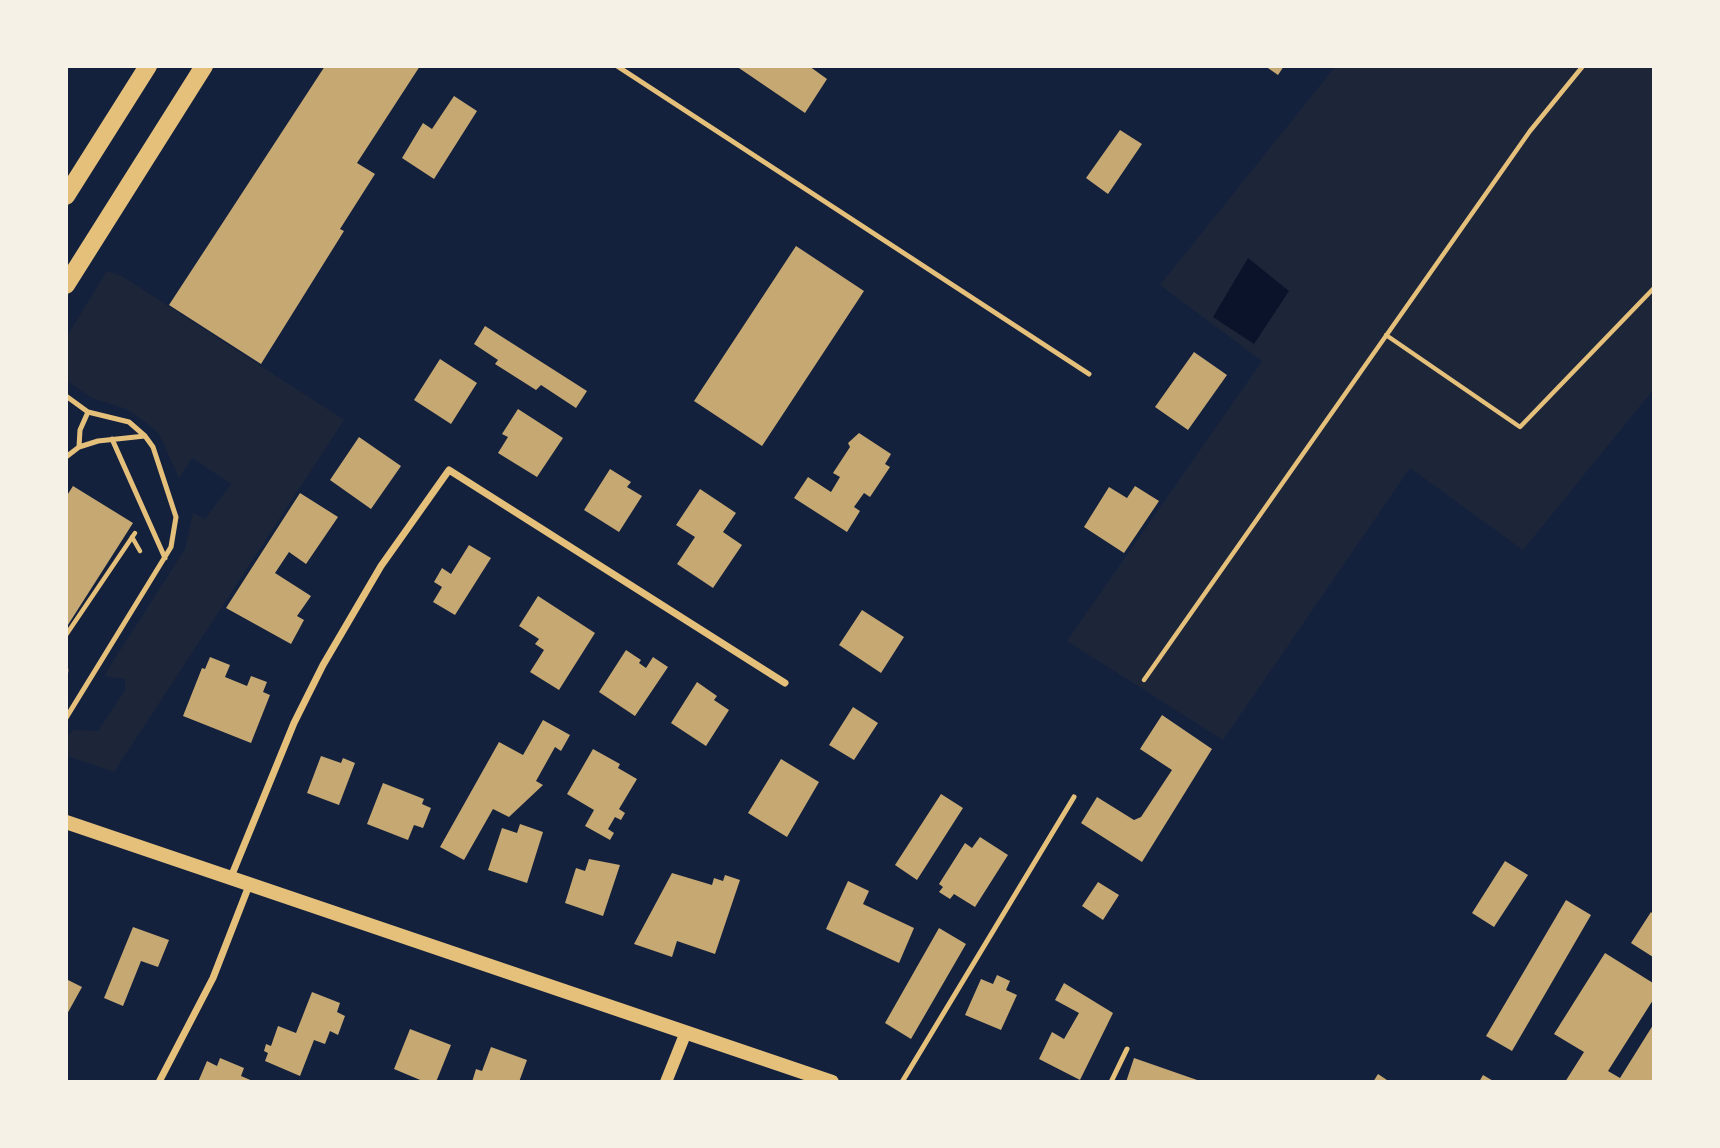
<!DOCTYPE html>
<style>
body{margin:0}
#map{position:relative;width:1720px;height:1148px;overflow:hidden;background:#14213d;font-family:"IBM Plex Serif",serif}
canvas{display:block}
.frame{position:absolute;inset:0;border:68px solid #f6f1e7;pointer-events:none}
</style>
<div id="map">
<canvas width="1720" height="1148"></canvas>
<div class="frame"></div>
</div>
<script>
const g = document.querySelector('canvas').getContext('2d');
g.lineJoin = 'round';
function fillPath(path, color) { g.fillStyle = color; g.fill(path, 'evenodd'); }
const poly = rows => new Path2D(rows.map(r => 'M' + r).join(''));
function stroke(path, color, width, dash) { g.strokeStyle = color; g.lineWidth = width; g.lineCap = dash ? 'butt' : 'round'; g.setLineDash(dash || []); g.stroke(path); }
const green = poly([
 [1335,67,1653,67,1653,390,1523,550,1410,468,1223,740,1067,641,1262,361,1160,285],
 [107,271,122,276,344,420,114,772,67,756,67,736,74,730,98,731,125,690,125,679,105,676,107,671,185,549,193,513,205,519,231,484,192,458,179,478,159,434,147,423,126,409,92,398,67,381,67,336]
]);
const water = poly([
 [1248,258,1289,291,1254,344,1213,317]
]);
const building = poly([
 [325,66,420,66,357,163,375,174,340,229,344,231,261,364,169,305],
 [736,66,809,66,827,79,805,113],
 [1265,66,1284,66,1278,75],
 [454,96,477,111,434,179,402,158,423,123,432,129],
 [1120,130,1142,144,1108,194,1086,178],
 [796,246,864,291,762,446,694,401],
 [485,326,587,391,576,408,541,385,536,390,495,364,498,360,474,344],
 [1194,352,1227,375,1188,430,1155,407],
 [440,359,477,383,451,424,414,400],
 [518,409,563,438,537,477,498,453,508,437,502,434],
 [859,433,891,454,885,464,890,467,870,497,864,493,854,507,860,511,847,532,794,498,808,477,831,492,840,477,833,473,850,447,848,443],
 [359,437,401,466,371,509,330,480],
 [610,469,631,482,627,487,642,496,619,532,584,510],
 [73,486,133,523,66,628,66,497],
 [1135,486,1159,501,1124,553,1084,527,1109,487,1127,498],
 [700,489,736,513,723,532,742,545,713,588,677,564,695,537,676,525],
 [300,493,338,517,306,564,289,552,275,573,311,596,297,616,304,620,291,644,226,608],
 [469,545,491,558,455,615,433,602,442,587,434,582,442,568,451,574],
 [538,596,595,633,559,690,530,672,544,650,535,644,539,639,519,626],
 [862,610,904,637,881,673,839,645],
 [626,650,641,660,639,663,646,668,653,657,668,667,635,716,599,692],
 [210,657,230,665,225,677,247,686,251,676,267,682,263,692,270,695,251,743,183,716,202,668,205,669],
 [697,682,717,696,714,700,729,710,706,746,671,723],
 [853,707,878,723,854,760,829,745],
 [1162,715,1212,749,1142,862,1081,823,1097,797,1134,820,1141,817,1172,770,1140,749],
 [543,720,570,735,561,751,555,747,536,781,543,785,509,817,493,809,464,860,440,847,499,742,523,755],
 [593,749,620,764,618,768,637,779,619,809,625,813,621,820,615,817,608,829,614,833,610,840,585,826,594,810,567,794],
 [321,756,341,763,343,758,355,763,339,805,307,793],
 [781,759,819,782,787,837,748,813],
 [383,783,424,799,422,804,431,808,423,828,414,825,408,840,367,824],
 [941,794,963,808,917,880,895,865],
 [520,824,543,832,527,883,488,870,502,828,517,833],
 [980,837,1008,855,975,907,954,894,950,899,939,892,943,887,939,884,965,843,972,848],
 [589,859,620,865,603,916,565,903,576,868,585,871],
 [1505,861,1528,875,1494,927,1472,913],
 [672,873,712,885,714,878,723,881,725,875,740,880,715,954,677,941,672,957,634,944],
 [848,881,869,891,863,904,914,928,899,963,826,929],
 [1098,882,1119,895,1103,920,1082,906],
 [1566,900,1591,915,1512,1051,1486,1036],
 [1651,912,1653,914,1653,957,1631,943],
 [133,927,169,940,158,967,141,961,123,1006,104,998],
 [939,928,966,944,911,1039,885,1023],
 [1605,953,1653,983,1653,1000,1608,1071,1620,1078,1653,1025,1653,1082,1565,1082,1584,1052,1554,1034],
 [997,975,1010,981,1006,990,1017,995,1001,1030,965,1015,981,979,993,984],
 [66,979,82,987,66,1016],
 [1064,983,1113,1013,1080,1080,1039,1059,1052,1032,1064,1039,1079,1013,1055,1000],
 [312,992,340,1003,337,1012,345,1016,338,1035,330,1031,325,1044,314,1040,300,1076,265,1061,268,1053,264,1051,266,1044,271,1046,278,1026,296,1033],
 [410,1029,451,1045,436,1082,425,1082,394,1069],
 [491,1047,527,1060,519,1082,472,1082,476,1069,482,1071],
 [220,1058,244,1068,241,1076,255,1082,198,1082,207,1061,217,1066],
 [1134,1058,1200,1081,1200,1082,1126,1082],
 [1378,1074,1390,1082,1373,1082],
 [1483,1075,1495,1082,1479,1082]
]);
const path = poly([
 [1386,335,1520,427,1654,288],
 [132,537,140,551],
 [66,635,135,533],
 [66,669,66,672],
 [1144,680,1530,131,1583,66]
]);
const service = poly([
 [617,66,1089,374],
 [66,396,88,412,129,422,145,436,153,447,176,517,171,547,66,718],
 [112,439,165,558],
 [79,447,80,430,88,412],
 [66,457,79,447,98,441,145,436],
 [902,1082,1074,797],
 [1111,1082,1127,1049]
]);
const minor = poly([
 [231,877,294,723,323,665,381,566,449,470,785,683],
 [159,1082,213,978,250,883]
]);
const tertiary = poly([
 [666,1082,686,1032]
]);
const secondary = poly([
 [66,822,832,1082]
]);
const primary = poly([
 [66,196,148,66],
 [66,285,204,66]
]);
fillPath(green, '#1d2539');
fillPath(water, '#0b132b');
fillPath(building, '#c6a872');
stroke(path, '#e5c07b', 4.5);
stroke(service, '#e5c07b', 5);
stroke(minor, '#e5c07b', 7);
stroke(tertiary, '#e5c07b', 12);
stroke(secondary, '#e5c07b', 14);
stroke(primary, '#e5c07b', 18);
</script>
